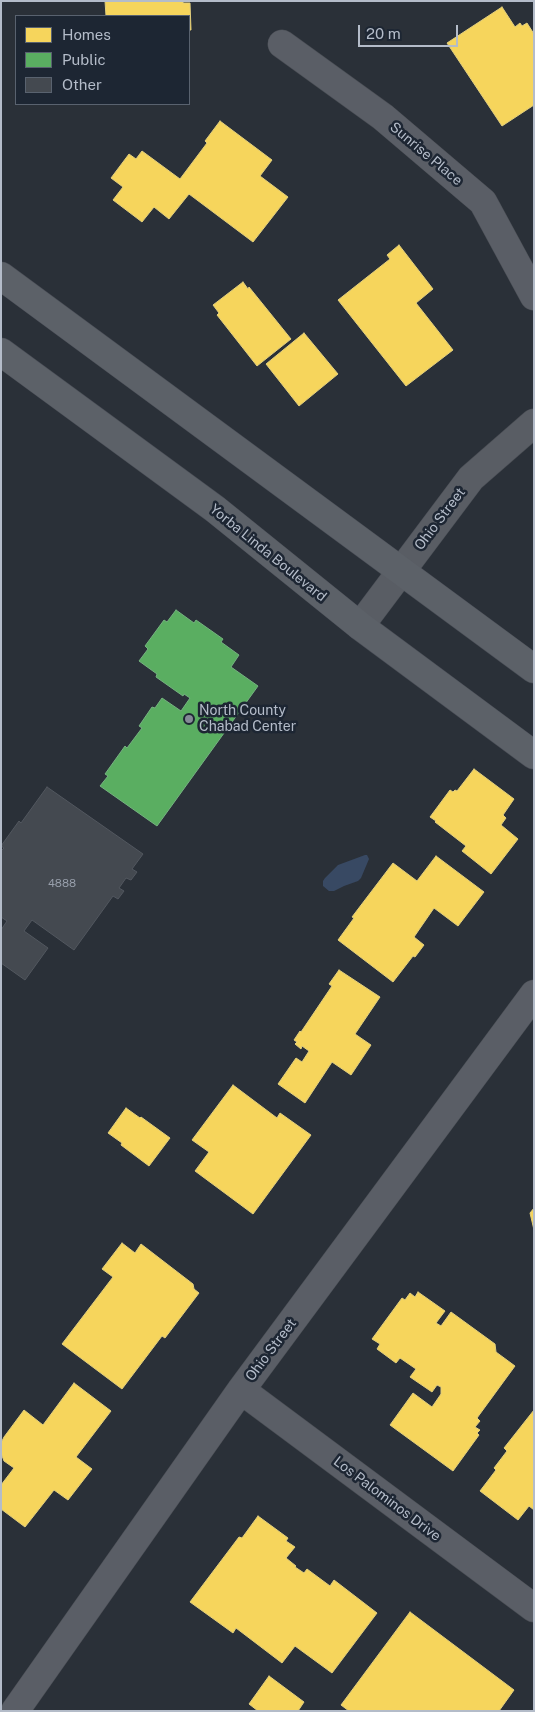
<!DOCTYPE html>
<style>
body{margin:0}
#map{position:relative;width:535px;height:1712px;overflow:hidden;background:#2a3038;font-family:"Public Sans",sans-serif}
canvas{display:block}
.frame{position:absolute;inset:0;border:2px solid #b4bcc9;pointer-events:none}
.legend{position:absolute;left:15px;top:15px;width:175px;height:90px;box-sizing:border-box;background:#1d2633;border:1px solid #59626f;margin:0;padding:6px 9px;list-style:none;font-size:15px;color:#b4bcc9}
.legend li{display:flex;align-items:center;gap:10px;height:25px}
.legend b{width:25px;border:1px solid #59626f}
.scale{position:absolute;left:358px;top:25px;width:100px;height:22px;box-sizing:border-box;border:2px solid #b4bcc9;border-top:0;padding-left:6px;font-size:15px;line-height:18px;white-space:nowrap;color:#b4bcc9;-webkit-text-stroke:4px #1d2633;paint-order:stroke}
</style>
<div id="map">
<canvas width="535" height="1712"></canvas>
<div class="frame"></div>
<ul class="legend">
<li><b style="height:14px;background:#f6d55c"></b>Homes</li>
<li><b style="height:14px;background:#5aae61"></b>Public</li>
<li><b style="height:14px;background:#444950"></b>Other</li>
</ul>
<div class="scale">20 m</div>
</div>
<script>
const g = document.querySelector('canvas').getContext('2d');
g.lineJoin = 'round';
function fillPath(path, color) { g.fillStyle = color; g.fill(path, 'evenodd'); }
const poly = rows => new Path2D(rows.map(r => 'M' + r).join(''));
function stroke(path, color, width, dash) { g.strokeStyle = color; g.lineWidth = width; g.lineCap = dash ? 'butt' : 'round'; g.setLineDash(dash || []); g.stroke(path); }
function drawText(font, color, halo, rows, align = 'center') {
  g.font = font + ' "Public Sans",sans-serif'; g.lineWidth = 5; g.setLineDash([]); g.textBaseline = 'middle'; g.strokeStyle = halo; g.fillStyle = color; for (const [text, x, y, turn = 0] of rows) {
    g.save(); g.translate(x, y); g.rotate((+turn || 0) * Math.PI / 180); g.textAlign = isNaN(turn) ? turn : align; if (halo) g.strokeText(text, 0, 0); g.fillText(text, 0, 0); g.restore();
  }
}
const water = poly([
 [365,855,367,855,369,859,361,878,358,881,344,886,334,891,329,891,323,886,323,881,325,878,338,865]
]);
const homes = poly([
 [105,1,183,1,183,3,190,3,191,30,189,30,189,16,106,16,105,1],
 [502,7,515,27,520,23,522,26,527,23,534,34,534,105,502,126,447,43,502,7],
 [220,121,272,160,260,176,288,197,253,242,189,194,169,219,154,207,142,222,113,200,123,187,111,178,129,154,136,159,142,151,180,179,207,143,205,141,220,121],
 [399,245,433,289,416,303,453,350,406,386,338,300,390,259,387,255,399,245],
 [243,282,248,289,249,287,291,339,257,366,217,315,219,313,213,305,243,282],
 [304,333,338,374,299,406,266,364,304,333],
 [474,769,514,799,503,815,506,818,501,825,518,839,491,874,462,851,466,846,435,822,436,821,430,817,450,790,453,792,455,790,457,791,474,769],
 [436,856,484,892,458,926,434,908,414,937,424,945,415,957,413,956,393,982,338,940,354,918,352,917,393,863,417,881,436,856],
 [339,970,380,997,355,1034,371,1045,351,1075,332,1062,305,1103,278,1084,296,1058,302,1062,309,1051,302,1046,301,1049,295,1044,297,1042,294,1040,300,1031,301,1032,332,986,329,984,339,970],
 [233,1085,277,1118,280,1113,311,1135,253,1214,195,1171,209,1152,192,1140,233,1085],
 [126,1108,140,1118,141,1117,170,1138,149,1166,121,1145,122,1143,108,1133,126,1108],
 [534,1208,534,1230,530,1213,534,1208],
 [122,1243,135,1253,141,1244,193,1284,194,1289,199,1293,165,1338,162,1336,122,1389,62,1344,113,1277,102,1269,122,1243],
 [418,1292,445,1311,436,1323,441,1326,451,1312,495,1344,496,1352,515,1366,477,1418,480,1421,475,1427,480,1430,477,1433,479,1435,453,1471,390,1425,413,1393,432,1407,441,1394,441,1387,437,1385,432,1392,410,1377,416,1369,400,1358,396,1363,377,1349,380,1344,372,1339,402,1298,405,1300,410,1293,415,1297,418,1292],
 [74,1383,111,1411,76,1457,92,1469,68,1500,54,1490,25,1527,1,1509,1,1485,14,1468,4,1461,1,1453,1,1443,4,1437,24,1410,43,1425,74,1383],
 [534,1410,534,1510,529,1506,518,1520,480,1491,496,1470,494,1468,507,1451,504,1448,534,1410],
 [258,1516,288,1538,286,1541,295,1547,286,1558,296,1566,295,1567,304,1573,307,1569,330,1586,334,1580,377,1613,332,1673,295,1646,282,1663,236,1628,233,1633,190,1602,239,1537,242,1538,258,1516],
 [410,1612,514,1690,499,1711,349,1711,341,1705,410,1612],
 [269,1676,304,1702,298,1711,258,1711,249,1704,269,1676]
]);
const public = poly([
 [176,610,194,623,196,620,223,639,221,642,239,655,231,667,258,686,157,826,100,786,108,776,105,774,125,746,127,748,142,728,139,726,152,707,155,708,162,698,181,711,190,698,184,694,183,696,156,677,157,674,139,661,148,649,145,646,164,620,167,622,176,610]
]);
const building = poly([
 [47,787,143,854,132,869,137,872,131,880,126,878,119,888,124,891,118,899,113,896,74,950,32,920,24,931,48,948,25,980,1,963,1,930,7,921,1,917,1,851,4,848,1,846,19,821,21,823,47,787]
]);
const street = poly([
 [282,44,383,117,483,202,534,296],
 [241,1390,534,1608],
 [15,1711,241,1390,534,994]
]);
const secondary = poly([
 [360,626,471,478,534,423]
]);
const primary = poly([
 [1,276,534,669],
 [1,352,215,509,360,626,534,755]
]);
const markers = [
 [189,719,5,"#848b96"]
];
const numberNames = [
 ["4888",62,884]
];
const streetNames = [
 ["Sunrise Place",426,154,40],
 ["Ohio Street",440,519,-53],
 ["Yorba Linda Boulevard",268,553,39],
 ["Ohio Street",271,1350,-53],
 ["Los Palominos Drive",387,1499,37]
];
const poiNames = [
 ["North County",199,711],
 ["Chabad Center",199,727]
];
fillPath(water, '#384963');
fillPath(homes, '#f6d55c');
stroke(homes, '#e2ce7d', 1);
fillPath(public, '#5aae61');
stroke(public, '#75b280', 1);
fillPath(building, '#444950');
stroke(building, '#52575f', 1);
stroke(street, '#484c53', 29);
stroke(secondary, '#484c53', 29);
stroke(primary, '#484c55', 29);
stroke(street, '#5a5e66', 28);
stroke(secondary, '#595d64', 28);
stroke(primary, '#5c6168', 28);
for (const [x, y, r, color] of markers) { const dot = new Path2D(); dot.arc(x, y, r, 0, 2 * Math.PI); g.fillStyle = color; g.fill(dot); stroke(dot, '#1d2633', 2); }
drawText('11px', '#989fab', null, numberNames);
drawText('14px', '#b4bcc9', '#1d2633', streetNames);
drawText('14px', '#b4bcc9', '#1d2633', poiNames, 'left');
</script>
